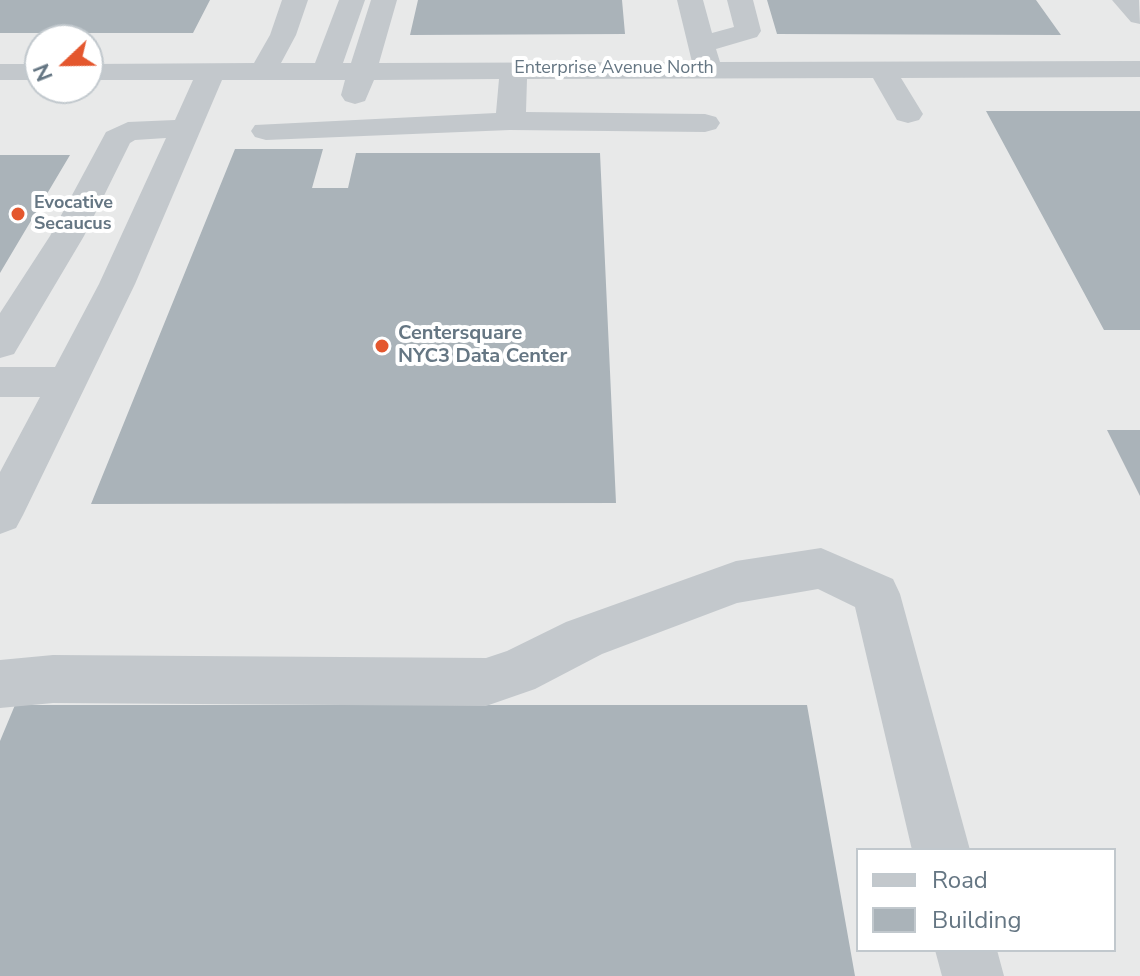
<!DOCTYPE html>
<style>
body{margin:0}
#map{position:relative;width:1140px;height:976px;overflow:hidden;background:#fafaf8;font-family:"Nunito Sans",sans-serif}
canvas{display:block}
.legend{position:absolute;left:856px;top:848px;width:260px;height:104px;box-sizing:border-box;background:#fff;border:2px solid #c1c8cd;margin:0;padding:10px 14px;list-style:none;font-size:24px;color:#657683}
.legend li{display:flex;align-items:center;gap:16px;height:40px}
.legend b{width:40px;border:2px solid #c1c8cd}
.north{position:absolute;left:24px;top:24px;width:80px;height:80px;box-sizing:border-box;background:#fff;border:2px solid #c1c8cd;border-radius:50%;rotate:248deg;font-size:22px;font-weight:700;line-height:32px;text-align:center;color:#657683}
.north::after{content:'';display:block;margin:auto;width:28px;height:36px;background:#e4572e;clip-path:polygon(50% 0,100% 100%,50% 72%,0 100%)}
</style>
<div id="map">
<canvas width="1140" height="976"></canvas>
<ul class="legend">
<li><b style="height:10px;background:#c3c8cc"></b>Road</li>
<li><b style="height:22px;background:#aab3b9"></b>Building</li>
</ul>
<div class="north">N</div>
</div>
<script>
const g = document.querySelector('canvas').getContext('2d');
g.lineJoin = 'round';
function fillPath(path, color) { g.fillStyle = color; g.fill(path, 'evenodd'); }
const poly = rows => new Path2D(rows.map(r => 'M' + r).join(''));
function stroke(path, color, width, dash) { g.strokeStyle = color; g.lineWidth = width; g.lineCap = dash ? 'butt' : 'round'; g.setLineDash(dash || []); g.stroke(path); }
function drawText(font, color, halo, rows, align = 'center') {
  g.font = font + ' "Nunito Sans",sans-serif'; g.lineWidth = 8; g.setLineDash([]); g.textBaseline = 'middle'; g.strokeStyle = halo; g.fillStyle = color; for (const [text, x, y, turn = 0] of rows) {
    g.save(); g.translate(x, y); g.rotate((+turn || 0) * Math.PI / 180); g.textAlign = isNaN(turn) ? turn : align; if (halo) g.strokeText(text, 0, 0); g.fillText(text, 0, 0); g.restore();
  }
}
const built = poly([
 [0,0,1140,0,1140,976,0,976],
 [40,40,88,40,88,88,40,88],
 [858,850,1114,850,1114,950,858,950]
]);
const building = poly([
 [0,0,210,0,193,33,0,33],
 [418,0,622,0,625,34,410,35],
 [767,0,1036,0,1061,35,777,34],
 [986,111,1140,111,1140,330,1104,330],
 [235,149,323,149,312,188,348,188,356,153,600,153,616,503,91,504],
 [0,155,70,155,0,273],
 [1107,430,1140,430,1140,496],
 [15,705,807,705,855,976,0,976,0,741]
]);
const minor = poly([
 [282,0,308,0,296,35,281,63,315,63,339,0,365,0,343,63,351,63,371,0,397,0,379,63,692,62,677,0,703,0,712,33,734,27,727,0,753,0,761,31,757,37,716,49,720,62,1140,61,1140,77,901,78,923,114,919,120,908,123,897,120,873,78,527,79,526,112,705,114,716,117,720,123,716,129,705,132,510,130,266,140,255,137,251,131,255,125,496,113,499,79,374,80,365,101,355,104,345,101,341,95,345,80,222,80,135,284,23,515,16,528,0,534,0,472,40,397,0,397,0,367,55,367,99,284,166,138,135,140,130,143,84,236,14,354,0,358,0,313,50,236,106,132,128,122,175,120,193,80,88,80,88,64,254,63,270,35,282,0],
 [1112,0,1139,0,1140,24,1131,22,1112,0],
 [0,64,40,64,40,80,0,80,0,64],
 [821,548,893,579,900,594,970,850,912,850,855,607,818,589,737,603,602,654,535,689,486,706,53,703,0,708,0,660,53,655,486,658,507,651,566,622,736,561,821,548],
 [935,950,997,950,1004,976,942,976,935,950]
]);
const markers = [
 [18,214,8,"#e4572e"],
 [382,346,8,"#e4572e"]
];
const farStreetnames = [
 ["Enterprise Avenue North",614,69]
];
const farPoinames = [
 ["Evocative",34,204],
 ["Secaucus",34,225]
];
const poiNames = [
 ["Centersquare",398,334],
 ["NYC3 Data Center",398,357]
];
fillPath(built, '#e8e9e9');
fillPath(building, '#aab3b9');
fillPath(minor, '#c3c8cc');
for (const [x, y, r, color] of markers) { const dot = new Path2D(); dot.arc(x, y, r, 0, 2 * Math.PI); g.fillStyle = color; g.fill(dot); stroke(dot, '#fff', 3); }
drawText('18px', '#657683', '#fff', farStreetnames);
drawText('bold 18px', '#657683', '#fff', farPoinames, 'left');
drawText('bold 20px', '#657683', '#fff', poiNames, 'left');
</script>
